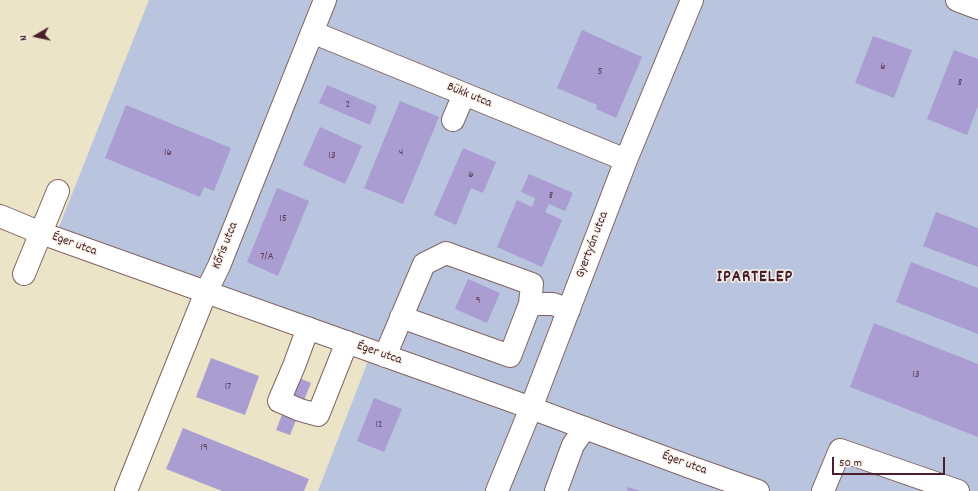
<!DOCTYPE html>
<meta charset="utf-8">
<style>
body{margin:0}
#map{position:relative;width:978px;height:491px;overflow:hidden;background:#ebe4c6;font-family:Dekko,sans-serif}
canvas{display:block}
.north{position:absolute;left:16px;top:16px;width:40px;height:40px;-webkit-text-stroke:3px #f7f3e8;paint-order:stroke;rotate:261deg;font-size:11px;font-weight:700;line-height:16px;text-align:center;color:#4a1f2b}
.north::after{content:'';display:block;margin:auto;width:14px;height:18px;background:#4a1f2b;clip-path:polygon(50% 0,100% 100%,50% 72%,0 100%)}
.scale{position:absolute;left:832px;top:457px;width:113px;height:18px;box-sizing:border-box;border:2px solid #4a1f2b;border-top:0;padding-left:5px;font-size:12px;line-height:14px;white-space:nowrap;color:#4a1f2b;-webkit-text-stroke:3px #f7f3e8;paint-order:stroke}
</style>
<div id="map">
<canvas width="978" height="491"></canvas>
<div class="north">N</div>
<div class="scale">50 m</div>
</div>
<script>
const g = document.querySelector('canvas').getContext('2d');
g.lineJoin = 'round';
function fillPath(path, color) { g.fillStyle = color; g.fill(path, 'evenodd'); }
const poly = rows => new Path2D(rows.map(r => 'M' + r).join(''));
function stroke(path, color, width, dash) { g.strokeStyle = color; g.lineWidth = width; g.lineCap = dash ? 'butt' : 'round'; g.setLineDash(dash || []); g.stroke(path); }
function drawText(font, color, halo, rows, align = 'center') {
  g.font = font + ' Dekko,sans-serif'; g.lineWidth = 3; g.setLineDash([]); g.textBaseline = 'middle'; g.strokeStyle = halo; g.fillStyle = color; for (const [text, x, y, turn = 0] of rows) {
    g.save(); g.translate(x, y); g.rotate((+turn || 0) * Math.PI / 180); g.textAlign = isNaN(turn) ? turn : align; if (halo) g.strokeText(text, 0, 0); g.fillText(text, 0, 0); g.restore();
  }
}
const industrial = poly([
 [149,0,978,0,978,491,318,491,368,361,51,247]
]);
const building = poly([
 [582,30,642,57,616,118,596,109,597,105,557,88],
 [873,36,912,50,894,98,855,83],
 [954,50,978,59,978,106,967,135,927,119],
 [327,85,377,106,370,125,319,103],
 [400,101,439,117,403,204,364,188],
 [126,105,231,148,214,191,204,187,200,197,105,158],
 [320,127,362,146,345,184,303,165],
 [463,148,496,162,483,193,471,188,456,225,434,215],
 [529,174,573,193,565,211,549,204,545,212,562,220,542,267,497,247,517,200,532,207,535,198,521,192],
 [277,188,309,201,278,276,247,262],
 [936,212,978,228,978,267,923,246],
 [911,262,978,288,978,334,896,302],
 [468,279,500,293,487,323,455,309],
 [874,323,978,364,978,437,850,387],
 [211,358,259,376,245,415,196,397],
 [297,377,311,383,290,435,276,430],
 [374,398,402,409,384,452,357,441],
 [183,428,309,479,304,491,222,491,166,469],
 [628,487,640,491,627,491]
]);
const minor = poly([
 [957,0,978,8],
 [312,32,626,160],
 [453,120,464,94],
 [0,216,41,233,206,292,512,401,690,467,758,491],
 [24,274,58,191],
 [401,317,510,356,530,304],
 [308,328,294,366,279,401,300,410,318,415,347,342],
 [385,356,424,264,446,253,532,284,530,304,553,304,569,310],
 [126,491,206,292,219,266,325,0],
 [497,491,531,408,626,160,692,0],
 [556,491,573,445,585,428],
 [823,491,840,450,958,491]
]);
const numberNames = [
 ["6",883,67],
 ["5",600,72],
 ["8",960,83],
 ["2",348,105],
 ["16",168,153],
 ["4",401,153],
 ["13",332,156],
 ["6",471,175],
 ["8",551,196],
 ["15",283,219],
 ["7/A",267,257],
 ["9",478,301],
 ["13",916,375],
 ["17",228,387],
 ["12",379,425],
 ["19",204,448]
];
const streetNames = [
 ["Bükk utca",469,96,22],
 ["Éger utca",74,245,20],
 ["Gyertyán utca",593,245,-69],
 ["Kőris utca",226,246,-68],
 ["Éger utca",379,354,19],
 ["Éger utca",684,464,20]
];
const districtNames = [
 ["IPARTELEP",755,279]
];
fillPath(industrial, '#b9c5de');
fillPath(building, '#a99dd2');
stroke(minor, '#826461', 24);
stroke(minor, '#fff', 22);
drawText('11px', '#623e55', null, numberNames);
drawText('13px', '#4a1f2b', '#f7f3e8', streetNames);
g.letterSpacing = '1px';
drawText('bold 17px', '#4a1f2b', '#f7f3e8', districtNames);
g.letterSpacing = '0px';
</script>
